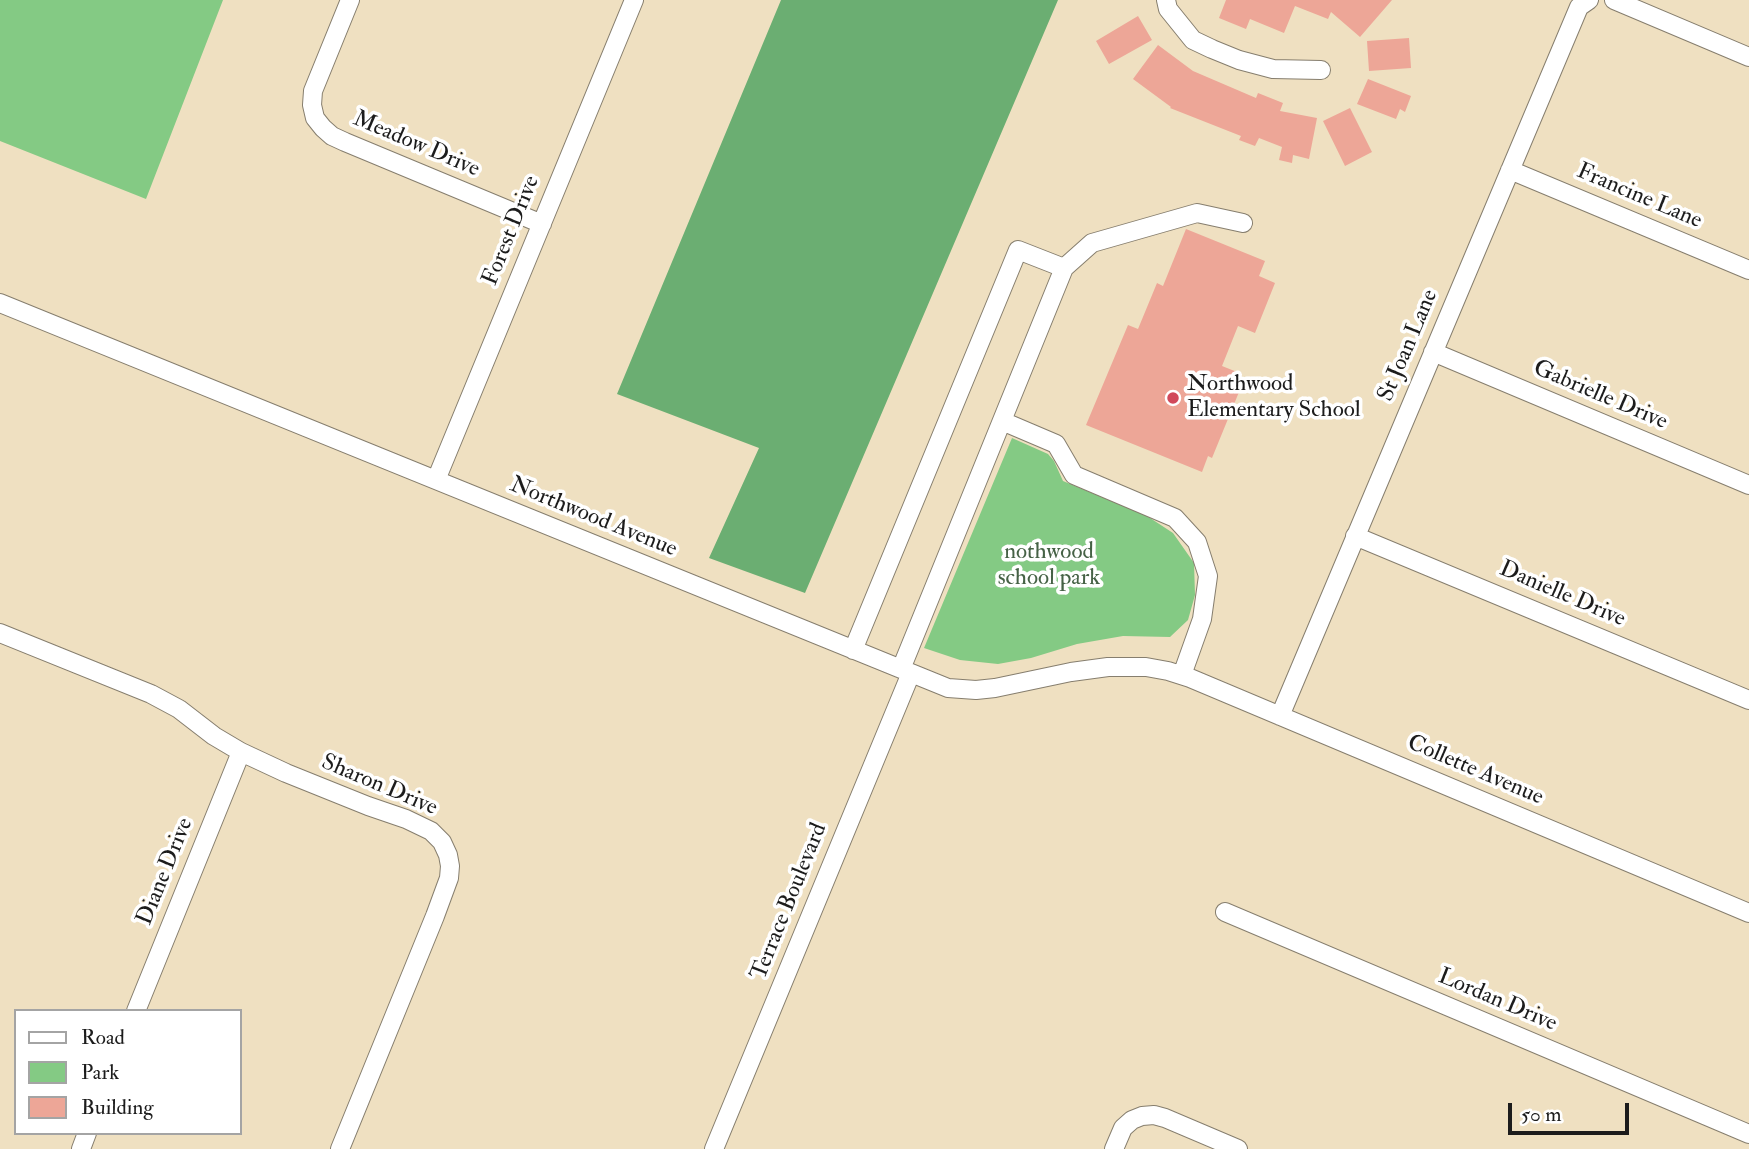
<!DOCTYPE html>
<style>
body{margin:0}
#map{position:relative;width:1749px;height:1149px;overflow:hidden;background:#efe0c1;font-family:"IM FELL Double Pica",serif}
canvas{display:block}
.legend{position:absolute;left:14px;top:1009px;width:228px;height:126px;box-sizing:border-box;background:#fff;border:2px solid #a4a4a4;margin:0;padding:9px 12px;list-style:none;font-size:21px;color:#1c1c1c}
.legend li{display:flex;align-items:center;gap:14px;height:35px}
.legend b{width:35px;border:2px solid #a4a4a4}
.scale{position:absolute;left:1508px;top:1103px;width:121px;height:32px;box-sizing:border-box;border:4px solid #1c1c1c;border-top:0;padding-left:9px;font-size:21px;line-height:24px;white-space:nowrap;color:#1c1c1c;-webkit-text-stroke:5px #fff;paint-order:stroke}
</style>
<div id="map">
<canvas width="1749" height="1149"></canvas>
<ul class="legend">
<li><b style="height:9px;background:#fff"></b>Road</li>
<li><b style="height:19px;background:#84ca84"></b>Park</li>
<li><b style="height:19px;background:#eda697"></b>Building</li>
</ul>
<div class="scale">50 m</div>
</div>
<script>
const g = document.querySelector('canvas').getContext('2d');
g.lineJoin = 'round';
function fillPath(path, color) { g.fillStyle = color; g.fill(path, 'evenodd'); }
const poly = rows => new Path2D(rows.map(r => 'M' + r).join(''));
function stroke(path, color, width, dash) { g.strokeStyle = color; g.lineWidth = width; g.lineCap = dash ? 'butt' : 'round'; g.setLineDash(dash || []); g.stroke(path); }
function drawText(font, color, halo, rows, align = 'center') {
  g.font = font + ' "IM FELL Double Pica",serif'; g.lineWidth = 7; g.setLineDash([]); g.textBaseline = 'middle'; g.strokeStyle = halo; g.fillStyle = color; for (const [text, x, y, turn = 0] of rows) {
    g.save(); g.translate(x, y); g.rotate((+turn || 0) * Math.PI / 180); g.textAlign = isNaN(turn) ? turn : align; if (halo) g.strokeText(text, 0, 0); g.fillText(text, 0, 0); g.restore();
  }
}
const green = poly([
 [0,0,223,0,146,199,0,141],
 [1012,438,1048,454,1054,461,1063,481,1147,516,1173,533,1194,563,1195,595,1188,620,1170,637,1123,636,1077,644,1031,658,998,664,960,660,924,648]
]);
const forest = poly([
 [781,0,1058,0,805,593,709,558,759,448,617,394]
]);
const building = poly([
 [1226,0,1392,0,1360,37,1331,12,1328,19,1295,6,1284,33,1250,19,1246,29,1219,18],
 [1138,16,1152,40,1109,64,1096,41],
 [1409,38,1411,68,1369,71,1367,41],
 [1158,45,1193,71,1256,98,1258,93,1283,103,1280,111,1317,118,1309,159,1293,155,1292,163,1279,160,1282,147,1259,138,1255,146,1239,140,1241,136,1170,108,1171,107,1133,79],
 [1368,79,1411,96,1405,112,1400,109,1396,119,1357,104],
 [1350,108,1372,152,1345,166,1323,121],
 [1186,229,1265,261,1259,276,1275,283,1255,333,1238,326,1222,366,1242,374,1235,390,1239,392,1212,458,1208,456,1202,472,1086,425,1128,325,1138,329,1157,283,1163,286]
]);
const minor = poly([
 [350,0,313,91,312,105,315,118,323,128,332,136,345,142,542,224],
 [1166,0,1168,9,1193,40,1212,49,1239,60,1273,69,1321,70],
 [1614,0,1749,57],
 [1510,170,1749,270],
 [1064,268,1092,243,1197,213,1243,223],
 [0,303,948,688,976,690,995,688,1071,672,1108,667,1146,667,1168,671,1190,678,1749,913],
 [1433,352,1749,485],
 [1002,421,1056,444,1074,475,1175,518,1197,542,1208,576,1202,619,1182,675],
 [436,480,634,0],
 [1355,536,1749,700],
 [0,633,151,694,179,709,214,736,241,752,286,773,368,806,406,819,431,831,442,842,448,855,450,866,449,878,435,916,340,1149],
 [853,650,1018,250,1064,268,901,669],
 [1280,716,1579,7,1589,0],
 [1225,912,1749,1134],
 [136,1011,241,752],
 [81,1149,87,1133],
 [714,1149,911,673],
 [1114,1149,1123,1128,1132,1120,1142,1116,1154,1115,1165,1118,1238,1149]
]);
const markers = [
 [1173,398,7,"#d1495b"]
];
const streetNames = [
 ["Meadow Drive",416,145,23],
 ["Francine Lane",1639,197,23],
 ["Forest Drive",512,231,-68],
 ["St Joan Lane",1409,346,-67],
 ["Gabrielle Drive",1600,396,23],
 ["Northwood Avenue",593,518,22],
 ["Danielle Drive",1562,595,23],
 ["Collette Avenue",1475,771,23],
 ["Sharon Drive",379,786,23],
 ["Diane Drive",166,872,-68],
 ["Terrace Boulevard",790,902,-68],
 ["Lordan Drive",1497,1001,23]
];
const poiNames = [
 ["Northwood",1187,385],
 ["Elementary School",1187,411]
];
const parkNames = [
 ["nothwood",1049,553],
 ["school park",1049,579]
];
fillPath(green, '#84ca84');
fillPath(forest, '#6bae72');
fillPath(building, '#eda697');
stroke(minor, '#867e6e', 20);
stroke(minor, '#fff', 18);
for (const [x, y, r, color] of markers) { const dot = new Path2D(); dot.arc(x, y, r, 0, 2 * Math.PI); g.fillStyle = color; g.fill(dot); stroke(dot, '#fff', 2.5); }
drawText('23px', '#1c1c1c', '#fff', streetNames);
drawText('23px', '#1c1c1c', '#fff', poiNames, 'left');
drawText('23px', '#466246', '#fff', parkNames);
</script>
